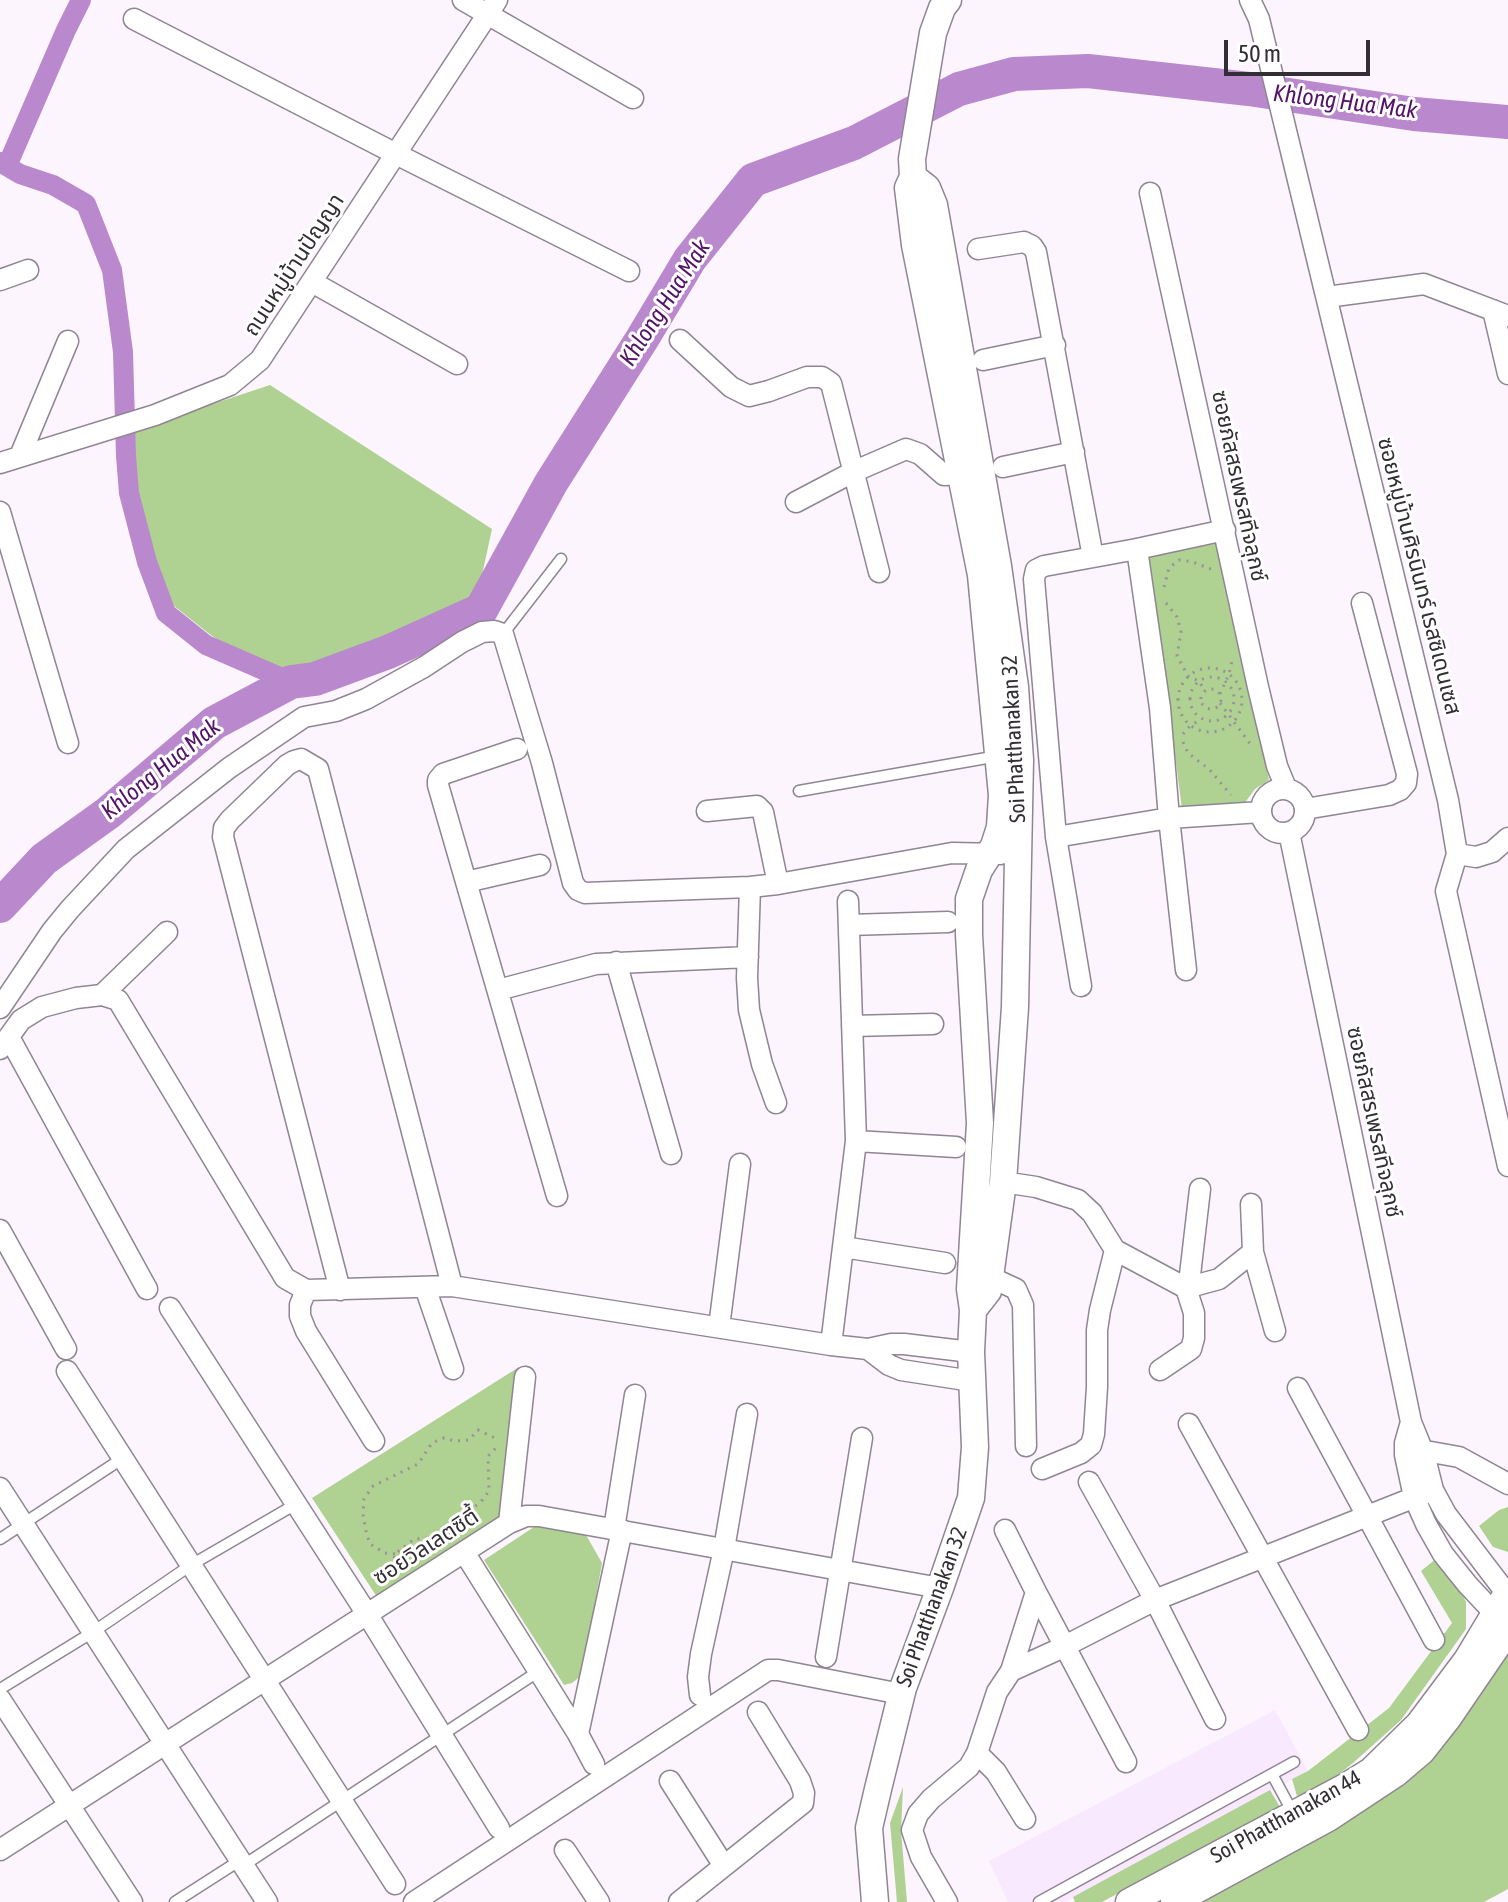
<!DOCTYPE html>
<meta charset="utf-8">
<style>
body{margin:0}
#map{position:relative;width:1508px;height:1902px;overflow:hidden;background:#fcf5fe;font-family:"Asap Condensed",sans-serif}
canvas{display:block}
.scale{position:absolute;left:1224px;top:40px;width:146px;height:36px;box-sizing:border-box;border:4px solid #322e34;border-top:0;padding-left:10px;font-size:24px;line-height:28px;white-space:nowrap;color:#322e34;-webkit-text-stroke:6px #fff;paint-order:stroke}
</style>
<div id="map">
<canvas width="1508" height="1902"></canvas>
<div class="scale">50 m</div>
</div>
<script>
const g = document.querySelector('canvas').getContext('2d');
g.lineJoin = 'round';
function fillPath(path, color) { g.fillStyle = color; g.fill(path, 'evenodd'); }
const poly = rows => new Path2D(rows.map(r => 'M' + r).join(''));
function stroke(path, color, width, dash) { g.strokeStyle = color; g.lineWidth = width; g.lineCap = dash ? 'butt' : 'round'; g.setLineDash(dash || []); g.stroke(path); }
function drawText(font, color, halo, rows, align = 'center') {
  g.font = font + ' "Asap Condensed","Noto Sans Thai",sans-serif'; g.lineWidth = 6; g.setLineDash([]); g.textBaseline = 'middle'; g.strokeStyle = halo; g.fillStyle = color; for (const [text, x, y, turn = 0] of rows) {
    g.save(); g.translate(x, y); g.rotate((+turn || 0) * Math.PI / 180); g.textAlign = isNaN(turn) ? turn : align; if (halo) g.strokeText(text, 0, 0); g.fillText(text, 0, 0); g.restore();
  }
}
const built = poly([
 [1275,1710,1308,1771,1065,1902,1008,1902,989,1861]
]);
const green = poly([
 [270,385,492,529,477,598,388,652,281,678,212,636,159,594,125,433],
 [1220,543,1269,780,1255,789,1244,804,1182,809,1149,555],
 [519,1367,503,1520,381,1603,312,1498],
 [1508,1507,1508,1552,1493,1547,1479,1526,1499,1510],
 [537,1525,586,1535,602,1563,582,1675,572,1683,564,1685,484,1560],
 [1437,1558,1456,1581,1466,1602,1466,1629,1401,1720,1353,1763,1324,1786,1297,1796,1292,1779,1308,1771,1389,1708,1452,1623,1421,1571],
 [1508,1644,1508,1889,1484,1902,1187,1902,1402,1779],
 [903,1787,901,1831,907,1902,897,1902,890,1823],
 [1270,1790,1280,1807,1102,1902,1075,1902,1073,1897]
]);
const canal = poly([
 [0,162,20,174,53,185,86,204,112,270,123,352,126,456,129,493,147,562,166,613,206,645,291,682],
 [7,166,66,30,81,0]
]);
const river = poly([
 [0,906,44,859,108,813,214,723,291,682,315,679,388,652,481,610,551,483,642,339,690,259,753,180,854,143,959,89,1014,74,1088,71,1249,89,1414,114,1508,122]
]);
const path = poly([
 [1164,587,1169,568,1179,560,1193,562,1213,570],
 [1166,603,1177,617,1181,632,1177,656,1188,676,1199,681,1205,691],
 '1178 700a32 32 0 1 1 64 0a32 32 0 1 1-64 0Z',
 '1190 699a22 22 0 1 1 44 0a22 22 0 1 1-44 0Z',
 '1201 699a10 10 0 1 1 20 0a10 10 0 1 1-20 0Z',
 [1220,694,1229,674,1232,661],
 [1220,703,1251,745],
 [1183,734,1190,726,1201,719],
 [1183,742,1188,753,1209,769,1231,795],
 [395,1554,385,1553,370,1544,366,1531,363,1514,364,1499,373,1486,418,1464,432,1443,444,1438,455,1441,469,1440,478,1430,497,1439],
 [391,1574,395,1554,414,1539,444,1537,458,1527,465,1513,480,1503,489,1491,488,1456,497,1447]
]);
const service = poly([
 [503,634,561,559],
 [799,791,998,756],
 [0,1539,123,1458],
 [0,1689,93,1632,191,1565,296,1504],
 [1272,1774,1293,1813],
 [244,1865,539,1671],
 [175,1902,239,1861],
 [1039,1902,1294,1762]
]);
const minor = poly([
 [463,0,633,98],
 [1250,0,1259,19,1448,800,1457,854,1446,891,1508,1166],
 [134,19,396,154,629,271],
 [1150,193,1258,687,1277,766,1286,788],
 [978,249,1024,242,1032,246,1036,252,1093,557],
 [0,280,28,270],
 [312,282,457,364],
 [1327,297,1424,284,1508,316],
 [1493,310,1508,374],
 [680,340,731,387,749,396,769,391,807,377,822,377,831,383,879,572],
 [983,360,1055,345],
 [20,456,68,341],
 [0,463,155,415,230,385,260,360,497,0],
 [1003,467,1074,452],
 [796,502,853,472,906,449,920,454,944,475,961,474],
 [0,512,68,743],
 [1137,549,1160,708,1169,818,1186,970],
 [517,749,443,774,438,780,438,785,557,1196],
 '1261 811a22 22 0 1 1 44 0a22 22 0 1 1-44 0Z',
 [1305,809,1389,795,1400,790,1406,783,1407,774,1362,603],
 [707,811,757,806,763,812,778,884],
 [1289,832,1411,1422,1424,1454,1433,1490,1446,1514,1507,1594],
 [1056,837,1169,818,1261,812],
 [1457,854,1476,857,1492,852,1508,838],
 [466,882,540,865],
 [750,887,747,978,749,1010,762,1064,776,1103],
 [849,925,948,922],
 [616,962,671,1154],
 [1081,986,1056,837,1034,579,1036,570,1044,566,1137,549,1225,530],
 [498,990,596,964,748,957],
 [102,995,167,932],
 [0,1008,52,931,70,909,126,849,229,768,304,717,336,711,366,699,424,667,462,642,482,632,494,631,503,634,542,763,573,883,578,890,585,893,750,887,778,884,952,853,1001,854],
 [852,1026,933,1024],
 [9,1037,147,1289],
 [0,1049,21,1020,42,1007,76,998,102,995,118,1000,285,1278,306,1290,452,1286,831,1345,868,1349,891,1344,904,1344,971,1352],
 [856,1141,956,1147],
 [1003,1182,1036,1187,1078,1200,1092,1213,1115,1250,1100,1310,1097,1330,1097,1387,1094,1434,1091,1445,1081,1453,1042,1469],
 [0,1230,66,1349],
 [843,1247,945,1263],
 [1115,1250,1186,1288,1219,1279,1253,1252,1251,1204],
 [1253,1252,1275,1331],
 [990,1277,1016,1289,1023,1305,1026,1446],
 [425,1287,453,1369],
 [306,1290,300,1305,300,1316,306,1331,374,1441],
 [340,1290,223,837,224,828,230,820,287,765,294,761,301,759,318,769,452,1286],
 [170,1308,367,1614,499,1828],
 [719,1327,740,1164],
 [831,1345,856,1141,848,901],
 [868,1349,889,1365,901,1370,972,1381],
 [1160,1370,1191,1349,1194,1338,1194,1313,1186,1288,1190,1275,1200,1189],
 [67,1371,395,1884],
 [1298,1388,1434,1640],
 [1411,1422,1405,1443,1405,1455,1414,1497,1426,1524,1443,1554,1467,1584,1495,1614],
 [1189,1424,1358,1730],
 [1413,1455,1431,1452,1459,1457,1508,1484],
 [1089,1482,1155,1600,1215,1719],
 [0,1488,267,1902],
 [509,1523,525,1377],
 [614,1529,635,1395],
 [1005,1530,1036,1592,1126,1762],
 [464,1552,578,1734,594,1764],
 [826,1657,862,1438],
 [1011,1671,1036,1592],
 [700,1695,698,1677,701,1654,724,1549,747,1414],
 [0,1699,132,1902],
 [578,1734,622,1530],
 [977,1753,996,1772,1025,1819],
 [670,1781,724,1866],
 [0,1850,509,1523,526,1516,539,1516,940,1588],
 [565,1850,599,1902],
 [414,1902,768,1670,778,1670,901,1694],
 [679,1902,803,1803,804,1793,800,1781,758,1712],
 [947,1902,921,1857,912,1830,918,1814,931,1799,969,1767,977,1753,997,1692,1011,1671,1057,1650,1155,1600,1433,1490]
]);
const tertiary = poly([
 [913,177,912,159,933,33,942,8,948,0],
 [875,1902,869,1828,878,1789,903,1688,940,1588,971,1498,975,1447,971,1352,973,1310,970,1289,980,1123,969,935,969,899,979,870,994,846,1000,827,1002,795,981,575,915,245,908,188,913,177,927,188,934,205,998,566,1015,687,1020,760,1015,1007,1003,1182,988,1291,973,1310],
 [1129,1902,1345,1787,1371,1771,1419,1724,1467,1660,1508,1592],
 [1174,1902,1330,1817,1395,1774,1422,1751,1448,1718,1508,1630]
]);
const streetNames = [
 ["ถนนหมู่บ้านปัญญา",294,265,-57],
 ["ซอยภัสสรเพรสทีจลุกซ์",1239,486,78],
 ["ซอยหมู่บ้านศิรนินทร์ เรสซิเดนเซส",1419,576,76],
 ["Soi Phatthanakan 32",1014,739,-93],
 ["ซอยภัสสรเพรสทีจลุกซ์",1374,1122,78],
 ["ซอยวิลเลตซิตี้",426,1547,-33],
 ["Soi Phatthanakan 32",932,1607,-70],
 ["Soi Phatthanakan 44",1286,1817,-29]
];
const waterNames = [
 ["Khlong Hua Mak",1345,102,7],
 ["Khlong Hua Mak",665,303,-57],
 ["Khlong Hua Mak",161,769,-39]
];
fillPath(built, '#f9e9ff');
fillPath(green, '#afd191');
stroke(canal, '#ba88cc', 20);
stroke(river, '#ba88cc', 34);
stroke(service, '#8f8593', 13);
stroke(minor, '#8f8593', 23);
stroke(tertiary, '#8f8593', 29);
stroke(path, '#98929a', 3, [2, 6]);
stroke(service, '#fff', 10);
stroke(minor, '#fff', 20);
stroke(tertiary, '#fff', 26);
drawText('22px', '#322e34', '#fff', streetNames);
drawText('italic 24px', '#531367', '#fff', waterNames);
</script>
